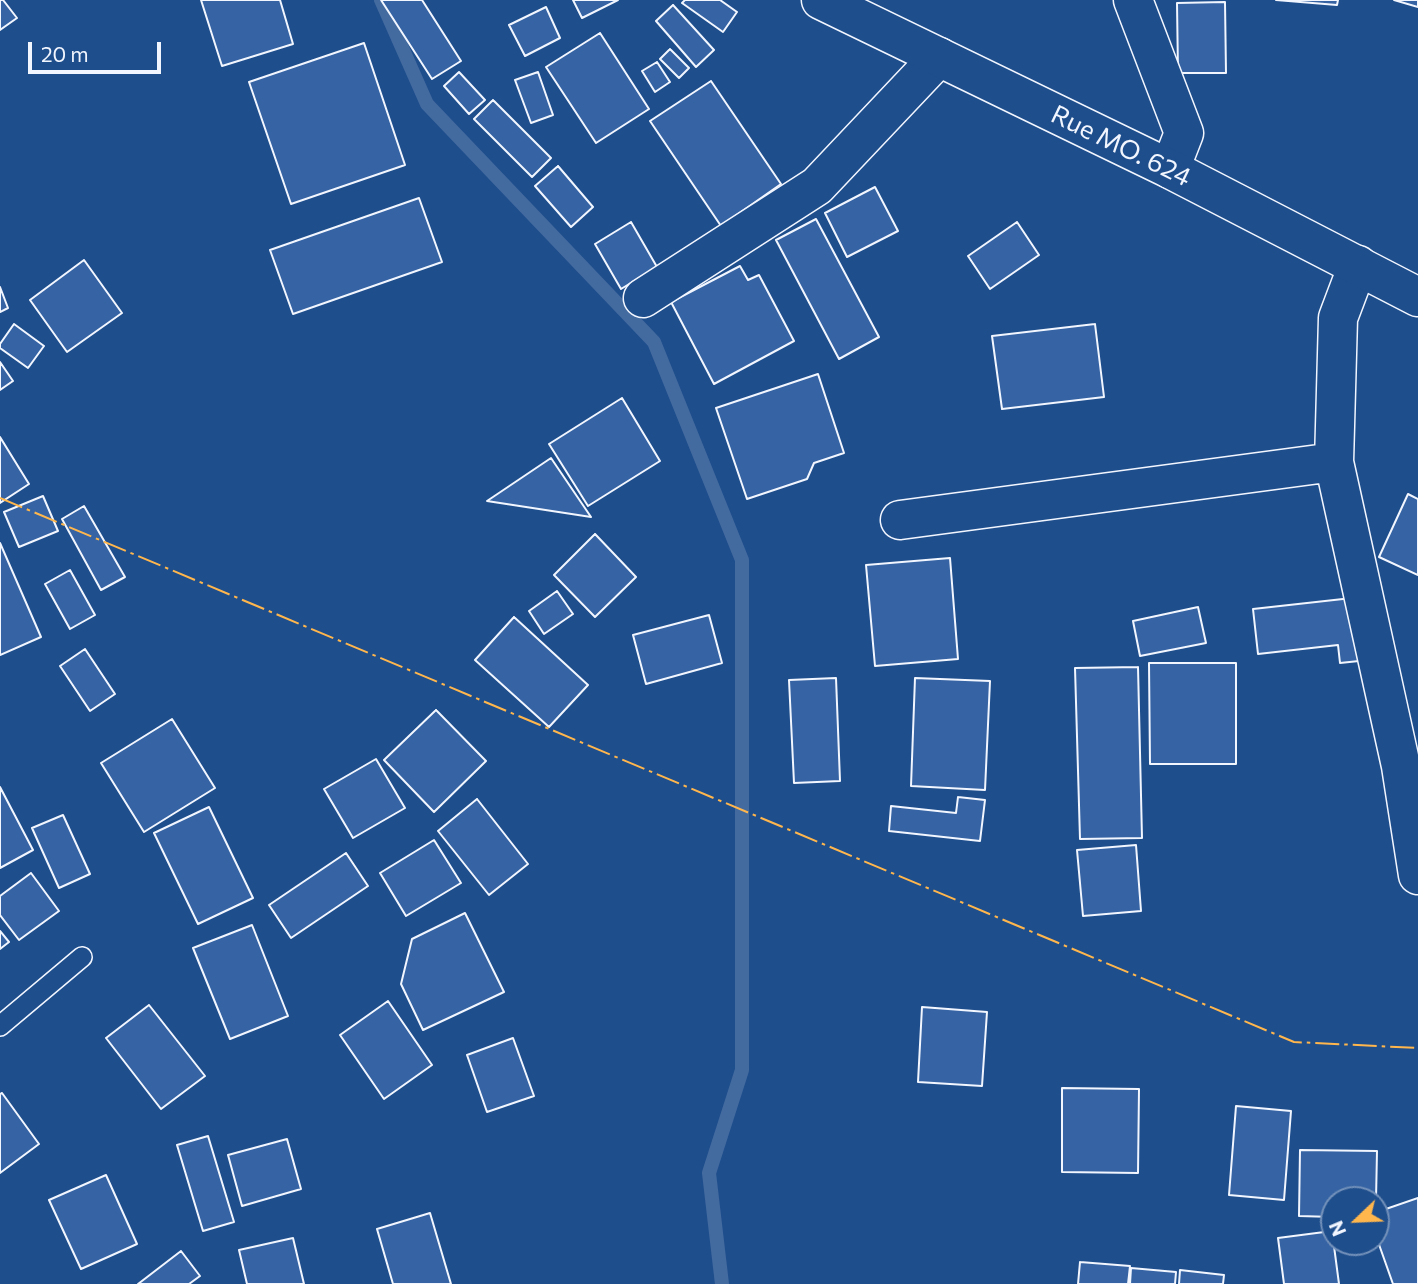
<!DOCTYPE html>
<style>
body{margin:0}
#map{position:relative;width:1418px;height:1284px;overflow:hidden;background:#1f4e8c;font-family:Commissioner,sans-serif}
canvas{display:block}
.north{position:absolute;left:1320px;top:1186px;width:70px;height:70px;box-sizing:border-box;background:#1f4e8c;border:2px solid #7391ba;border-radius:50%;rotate:247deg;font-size:19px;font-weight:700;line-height:28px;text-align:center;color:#f2f6ff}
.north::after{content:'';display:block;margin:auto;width:24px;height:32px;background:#ffb74d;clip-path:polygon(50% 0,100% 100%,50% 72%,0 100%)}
.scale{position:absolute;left:28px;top:42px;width:133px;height:32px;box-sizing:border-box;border:4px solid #f2f6ff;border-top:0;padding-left:9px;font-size:21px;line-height:24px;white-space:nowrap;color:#f2f6ff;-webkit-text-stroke:5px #1f4e8c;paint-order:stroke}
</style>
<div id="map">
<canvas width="1418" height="1284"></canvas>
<div class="north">N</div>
<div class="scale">20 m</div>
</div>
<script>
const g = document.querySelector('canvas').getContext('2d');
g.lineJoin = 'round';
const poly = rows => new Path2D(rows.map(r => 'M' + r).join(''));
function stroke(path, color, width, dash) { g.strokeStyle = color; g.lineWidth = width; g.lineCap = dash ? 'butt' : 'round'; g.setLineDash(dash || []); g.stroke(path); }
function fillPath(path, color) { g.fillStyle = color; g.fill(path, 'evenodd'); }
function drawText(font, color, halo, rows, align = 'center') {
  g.font = font + ' Commissioner,sans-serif'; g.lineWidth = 5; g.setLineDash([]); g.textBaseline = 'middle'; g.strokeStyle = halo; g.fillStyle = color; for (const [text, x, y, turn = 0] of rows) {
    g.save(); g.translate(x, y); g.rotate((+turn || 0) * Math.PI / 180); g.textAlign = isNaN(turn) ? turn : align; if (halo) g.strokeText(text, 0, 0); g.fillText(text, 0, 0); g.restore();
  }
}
const stream = poly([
 [381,0,427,104,654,342,742,560,742,1070,709,1173,722,1284]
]);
const building = poly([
 [0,0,3,0,17,18,0,30,0,0],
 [201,0,280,0,293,44,222,66,201,0],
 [381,0,422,0,461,61,432,79,381,0],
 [573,0,618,0,582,18,573,0],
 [685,0,720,0,737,12,723,32,682,3,685,0],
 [1276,0,1338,0,1337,5,1276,0],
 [1394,0,1418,0,1418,7,1394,0],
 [1225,2,1226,73,1178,73,1177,3,1225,2],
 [673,5,714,50,696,67,656,21,673,5],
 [546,7,560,38,525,56,509,25,546,7],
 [600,33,649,109,596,143,546,67,600,33],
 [364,43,405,165,291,204,249,82,364,43],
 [670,49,689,68,679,78,660,59,670,49],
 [657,62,670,82,655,92,642,71,657,62],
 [459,72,485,100,469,114,444,86,459,72],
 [538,72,553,115,531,123,515,80,538,72],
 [711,81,781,184,721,226,650,121,711,81],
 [493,100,551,158,532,177,474,119,493,100],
 [558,166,593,207,571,227,535,186,558,166],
 [875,187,898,231,847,257,825,213,875,187],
 [419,198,442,262,293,314,270,250,419,198],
 [816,219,879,337,839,359,776,240,816,219],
 [631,222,657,267,621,289,595,244,631,222],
 [1017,222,1039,255,990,289,968,256,1017,222],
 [84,260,122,313,67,352,30,300,84,260],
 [740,266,748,280,759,275,794,341,714,384,671,302,740,266],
 [0,287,8,308,0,312,0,287],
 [14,324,44,346,28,368,0,348,0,344,14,324],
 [1095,324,1104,397,1002,409,992,336,1095,324],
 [0,362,13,381,0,390,0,362],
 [818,374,844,453,814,463,807,479,747,499,716,408,818,374],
 [622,398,660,461,588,506,549,444,622,398],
 [0,437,29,484,0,503,0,437],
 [551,458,591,517,487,501,551,458],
 [1408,494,1418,499,1418,575,1379,557,1408,494],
 [43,496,58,531,19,547,4,512,43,496],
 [84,506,125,577,101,590,62,519,84,506],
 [595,534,636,577,595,617,554,575,595,534],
 [0,543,41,637,0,655,0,543],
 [950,558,958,659,875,666,866,565,950,558],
 [70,570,95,615,70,629,45,584,70,570],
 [557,591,573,614,544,634,529,611,557,591],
 [1352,598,1359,661,1340,663,1338,645,1258,654,1253,609,1352,598],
 [1198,607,1206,643,1140,656,1133,621,1198,607],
 [709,615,722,663,646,684,633,635,709,615],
 [514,617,588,685,549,727,475,660,514,617],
 [85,649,115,694,90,711,60,666,85,649],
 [1149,663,1236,663,1236,764,1150,764,1149,663],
 [1138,667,1142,838,1080,839,1075,668,1138,667],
 [836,678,840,781,794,783,789,680,836,678],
 [915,678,990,681,985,790,911,786,915,678],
 [436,710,486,761,434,812,384,760,436,710],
 [172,719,215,788,144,832,101,763,172,719],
 [376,759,405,808,353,838,324,789,376,759],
 [0,787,33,850,0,868,0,787],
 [958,797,985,800,980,841,889,831,891,806,956,813,958,797],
 [477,799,528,864,489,895,438,831,477,799],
 [209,807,253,898,198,924,154,833,209,807],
 [63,815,90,874,59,888,32,828,63,815],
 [434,840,461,883,406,916,380,873,434,840],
 [1136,845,1141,911,1083,916,1077,850,1136,845],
 [346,853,368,886,291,938,269,905,346,853],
 [31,873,59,911,19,940,0,915,0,896,31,873],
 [465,913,504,992,423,1030,401,984,412,939,465,913],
 [252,925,288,1016,230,1039,193,948,252,925],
 [0,931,9,942,0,949,0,931],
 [388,1001,432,1065,384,1099,340,1035,388,1001],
 [149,1005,205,1076,161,1109,106,1038,149,1005],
 [922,1007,987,1012,982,1086,918,1082,922,1007],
 [513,1038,534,1096,487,1112,467,1055,513,1038],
 [1062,1088,1139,1089,1138,1173,1062,1172,1062,1088],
 [2,1093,39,1144,0,1173,0,1094,2,1093],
 [1236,1106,1291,1111,1284,1200,1229,1195,1236,1106],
 [208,1136,234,1222,203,1231,177,1145,208,1136],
 [287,1139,301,1189,242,1206,228,1155,287,1139],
 [1300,1150,1377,1151,1376,1200,1334,1200,1334,1217,1299,1216,1300,1150],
 [106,1175,137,1244,81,1269,49,1200,106,1175],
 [1418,1198,1418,1284,1393,1284,1376,1236,1376,1221,1386,1217,1383,1210,1418,1198],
 [430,1213,451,1284,393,1284,377,1229,430,1213],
 [1332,1231,1339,1284,1284,1284,1278,1238,1332,1231],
 [293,1238,304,1284,247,1284,239,1250,293,1238],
 [181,1251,200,1276,189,1284,138,1284,181,1251],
 [1080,1262,1130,1266,1128,1284,1078,1284,1080,1262],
 [1131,1268,1176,1272,1175,1284,1130,1284,1131,1268],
 [1180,1270,1224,1275,1223,1284,1179,1284,1180,1270]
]);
const lane = poly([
 [0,1026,82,957]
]);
const street = poly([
 [1133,0,1184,133,1170,169],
 [1358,265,1338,318,1334,462,1401,766,1418,875],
 [643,298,817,186,939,57],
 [900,520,1334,462]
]);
const secondary = poly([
 [821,0,1170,169,1418,297]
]);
const power = poly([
 [0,498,1294,1042,1418,1048]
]);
const streetNames = [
 ["Rue MO. 624",1121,146,26]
];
stroke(stream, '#446ba0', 14);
fillPath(building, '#3563a3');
stroke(building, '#f2f6ff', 2);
stroke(lane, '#f2f6ff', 22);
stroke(street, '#f2f6ff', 41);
stroke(secondary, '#f2f6ff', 41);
stroke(lane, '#1f4e8c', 19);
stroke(street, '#1f4e8c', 38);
stroke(secondary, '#1f4e8c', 38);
stroke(power, '#ffb74d', 2, [24, 5, 3.5, 5]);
drawText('26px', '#f2f6ff', '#1f4e8c', streetNames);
</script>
